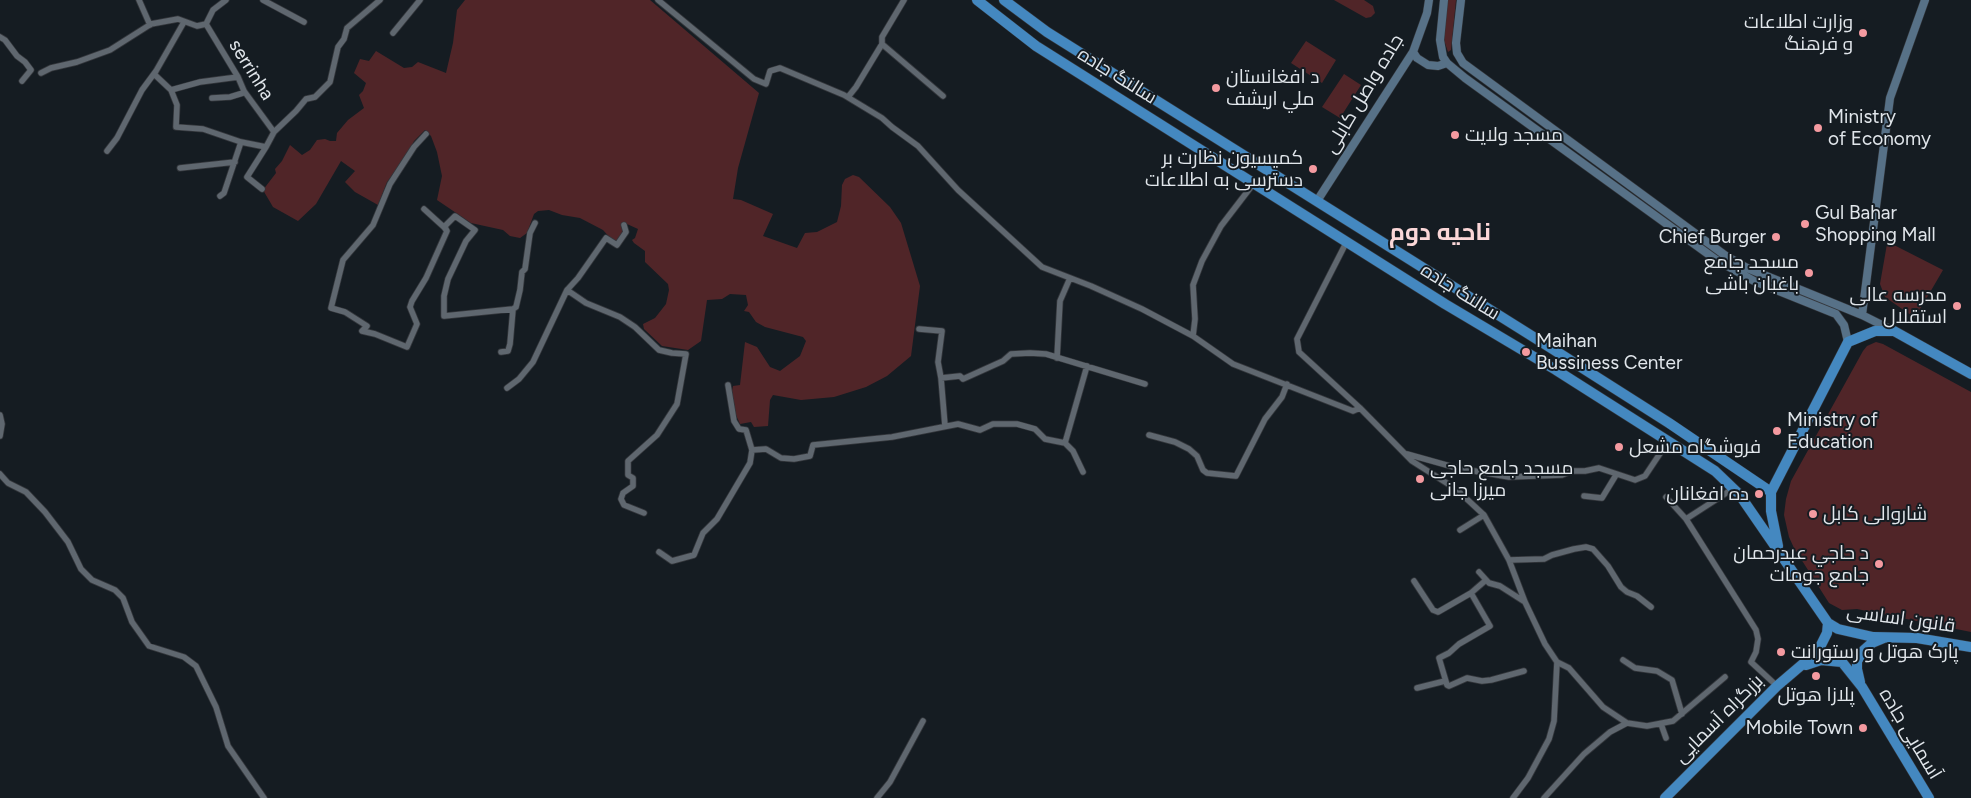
<!DOCTYPE html>
<meta charset="utf-8">
<style>
body{margin:0}
canvas{display:block;background:#151c22}
</style>
<canvas width="1971" height="798"></canvas>
<script>
const g = document.querySelector('canvas').getContext('2d');
g.lineJoin = 'round';
function fillPath(path, color) { g.fillStyle = color; g.fill(path, 'evenodd'); }
const poly = rows => new Path2D(rows.map(r => 'M' + r).join(''));
function stroke(path, color, width, dash) { g.strokeStyle = color; g.lineWidth = width; g.lineCap = dash ? 'butt' : 'round'; g.setLineDash(dash || []); g.stroke(path); }
function drawText(font, color, halo, rows, align = 'center') {
  g.font = font + ' Figtree,Cairo,sans-serif'; g.lineWidth = 4; g.setLineDash([]); g.textBaseline = 'middle'; g.strokeStyle = halo; g.fillStyle = color; for (const [text, x, y, turn = 0] of rows) {
    g.save(); g.translate(x, y); g.rotate((+turn || 0) * Math.PI / 180); g.textAlign = isNaN(turn) ? turn : align; if (halo) g.strokeText(text, 0, 0); g.fillText(text, 0, 0); g.restore();
  }
}
const green = poly([
 [465,0,650,0,759,93,738,168,733,199,741,200,773,214,763,236,797,248,805,233,817,232,837,222,841,206,842,185,845,179,853,175,859,177,890,207,901,223,920,286,911,356,887,376,866,387,834,397,801,400,773,395,770,400,768,426,754,427,751,422,740,424,736,415,732,391,733,386,740,385,745,342,757,347,770,367,780,371,800,356,806,341,803,337,765,327,756,322,749,312,744,311,748,305,746,295,730,294,722,299,707,300,701,341,688,350,662,346,644,329,643,324,655,318,666,304,669,290,668,284,645,262,645,251,634,243,632,240,635,238,638,229,627,224,618,241,613,241,603,230,580,218,562,215,549,210,538,211,534,214,527,233,520,238,510,236,503,230,471,223,437,200,442,176,437,152,431,136,425,130,414,141,407,155,387,182,378,205,355,192,345,182,355,171,341,161,316,204,298,221,273,207,263,190,276,173,275,169,282,161,290,145,302,155,310,150,317,140,325,139,330,141,336,141,337,133,348,120,364,108,359,95,363,91,366,83,354,73,360,59,369,61,376,51,404,68,412,67,418,62,446,73,453,43,457,10],
 [1334,0,1364,0,1373,6,1375,13,1371,17,1366,18],
 [1447,0,1456,0,1451,50,1448,52,1444,40],
 [1306,41,1336,60,1322,83,1291,63],
 [1344,74,1361,85,1340,118,1322,107],
 [1887,244,1892,244,1943,270,1915,318,1885,297,1880,284],
 [1876,342,1883,344,1971,392,1971,632,1857,609,1842,610,1829,603,1794,548,1789,537,1784,515,1786,499,1791,481,1863,351,1867,346]
]);
const street = poly([
 [139,0,150,25],
 [263,0,304,22],
 [658,0,754,79,766,84,770,71,780,68,844,95,882,118,892,127,918,146,958,190,1042,267,1091,286,1142,309,1193,336,1233,364,1353,411,1360,408],
 [206,24,213,10,226,0],
 [393,33,420,0],
 [0,37,5,40,17,56,25,62,31,70,22,81],
 [882,44,943,96],
 [41,73,51,68,77,62,110,50,151,24,178,19,197,26,206,24,238,77,244,91,274,132,296,111,306,99,315,97,330,82,338,47,344,39,347,28,380,0],
 [154,74,171,90,177,105,176,127,203,129,241,142,266,147,274,132],
 [171,90,200,82,238,77],
 [846,96,848,97,856,87,882,44,882,37,904,0],
 [212,98,230,97,243,93,244,91],
 [426,134,414,147,390,184,373,225,343,260,331,308,345,312,367,326,362,331,375,334,407,347,417,324,410,307,412,301,426,278,447,231,444,227,455,216,475,230,466,241,448,279,444,296,444,316,513,309],
 [107,151,117,138,142,90,156,71,184,22],
 [180,168,235,162],
 [262,189,247,177,266,147],
 [220,196,224,193,241,142],
 [424,209,446,229],
 [1347,241,1297,339,1299,352,1360,408,1412,461,1456,489,1484,515,1509,560,1525,602,1545,644,1557,662,1554,721,1549,739,1528,778,1513,798],
 [567,290,586,303,620,317,635,327,659,350,672,353,686,354,677,404,657,435,628,461,628,475,633,478,633,486,623,493,621,499,624,505,644,513],
 [919,329,942,331,938,362,941,378,945,426],
 [1193,336,1195,319,1193,285,1202,261,1221,226,1254,183],
 [501,352,508,351,510,344,513,309,516,307,520,290,522,272,525,269,530,233,535,223],
 [1057,358,1060,301,1070,278],
 [941,378,960,376,963,379,1003,361,1011,354,1030,353,1046,354,1145,384],
 [507,388,519,379,533,362,567,290,578,278,606,238,617,245,626,232,624,225],
 [0,415,2,424,0,436],
 [1149,435,1175,442,1189,449,1197,456,1203,470,1207,473,1236,476,1265,419,1282,397,1287,384],
 [1065,443,1087,366],
 [752,450,766,449,781,458,794,459,810,456,813,445,892,437,958,424,980,430,993,424,1017,424,1035,429,1045,439,1065,443,1073,451,1083,472],
 [1407,454,1457,468,1509,477,1562,475,1572,471,1585,471,1599,468,1635,480,1645,476,1669,440],
 [0,474,8,483,26,492,45,512,68,542,81,569,92,580,115,590,123,598,132,622,149,646,184,657,196,666,216,707,228,746,264,798],
 [1584,496,1602,498,1616,475],
 [1666,497,1686,519,1756,630,1758,639,1756,652,1751,662,1777,686],
 [1686,519,1734,488],
 [1460,530,1484,515],
 [659,552,672,561,694,555,703,533,717,519,750,463,752,450,746,430,739,429,734,421,728,385],
 [1509,560,1544,559,1552,555,1574,549,1586,547,1593,549,1608,566,1621,587,1627,592,1637,596,1651,607],
 [1479,572,1489,583,1500,586,1525,602],
 [1414,581,1433,610,1438,612,1471,593,1486,580],
 [1471,593,1490,626,1459,644,1449,653,1439,658,1447,685,1449,686,1467,678,1482,681,1491,680,1524,671],
 [1623,660,1635,668,1657,671,1672,680,1682,714],
 [1557,662,1569,668,1603,707,1627,723],
 [1417,688,1445,681],
 [1661,724,1666,738],
 [877,798,890,782,923,721],
 [1544,798,1584,754,1610,732,1627,723,1647,726,1673,721,1725,677]
]);
const secondary = poly([
 [1444,0,1440,40,1443,57,1447,63,1465,78,1715,259,1754,281,1836,314,1844,325,1848,342],
 [1461,0,1456,43,1457,53,1463,63,1726,256,1747,268,1862,315,1892,330],
 [1413,52,1417,58,1428,65,1438,66,1447,63],
 [1317,201,1413,52,1427,13,1429,0],
 [1862,315,1890,98,1925,0]
]);
const highway = poly([
 [977,0,1036,46,1445,304,1556,370,1715,471,1739,494,1828,623,1838,629,1873,637,1917,638,1971,647],
 [1004,0,1047,32,1551,348,1669,423,1771,492],
 [1778,546,1771,511,1771,492,1848,342,1875,331,1894,331,1971,374],
 [1806,665,1821,660,1842,662,1862,687,1929,798],
 [1860,682,1857,669,1857,661,1864,650,1872,643,1884,638],
 [1665,798,1777,686,1818,651,1827,633,1828,623]
]);
const markers = [
 [1863,33,5,"#f49aa0"],
 [1216,88,5,"#f49aa0"],
 [1818,128,5,"#f49aa0"],
 [1455,135,5,"#f49aa0"],
 [1313,169,5,"#f49aa0"],
 [1805,224,5,"#f49aa0"],
 [1776,237,5,"#f49aa0"],
 [1809,273,5,"#f49aa0"],
 [1957,306,5,"#f49aa0"],
 [1526,352,5,"#f49aa0"],
 [1777,431,5,"#f49aa0"],
 [1619,447,5,"#f49aa0"],
 [1420,479,5,"#f49aa0"],
 [1759,494,5,"#f49aa0"],
 [1813,514,5,"#f49aa0"],
 [1879,564,5,"#f49aa0"],
 [1781,652,5,"#f49aa0"],
 [1816,676,5,"#f49aa0"],
 [1863,728,5,"#f49aa0"]
];
const poiNames = [
 ["وزارت اطلاعات",1853,22,"right"],
 ["و فرهنگ",1853,44,"right"],
 ["د افغانستان",1226,77],
 ["ملي اریشف",1226,99],
 ["Ministry",1828,117],
 ["of Economy",1828,139],
 ["مسجد ولایت",1465,135],
 ["کمیسیون نظارت بر",1303,158,"right"],
 ["دسترسی به اطلاعات",1303,180,"right"],
 ["Gul Bahar",1815,213],
 ["Shopping Mall",1815,235],
 ["Chief Burger",1766,237,"right"],
 ["مسجد جامع",1799,262,"right"],
 ["باغبان باشی",1799,284,"right"],
 ["مدرسه عالی",1947,295,"right"],
 ["استقلال",1947,317,"right"],
 ["Maihan",1536,341],
 ["Bussiness Center",1536,363],
 ["Ministry of",1787,420],
 ["Education",1787,442],
 ["فروشگاه مشعل",1629,447],
 ["مسجد جامع حاجی",1430,468],
 ["میرزا جانی",1430,490],
 ["ده افغانان",1749,494,"right"],
 ["شاروالی کابل",1823,514],
 ["د حاجي عبدرحمان",1869,553,"right"],
 ["جامع جومات",1869,575,"right"],
 ["پارک هوتل و رستورانت",1791,652],
 ["پلازا هوتل",1816,695,"center"],
 ["Mobile Town",1853,728,"right"]
];
const streetNames = [
 ["serrinha",251,70,58],
 ["سالنگ جاده",1117,76,32],
 ["جاده واصل کابلی",1364,94,-59],
 ["سالنگ جاده",1460,292,32],
 ["قانون اساسی",1901,619,8],
 ["بزرگراه آسمایی",1719,719,-45],
 ["آسمایی جاده",1910,734,59]
];
const districtNames = [
 ["ناحیه دوم",1440,233]
];
fillPath(green, '#502528');
stroke(street, '#34373c', 7);
stroke(secondary, '#34373c', 9);
stroke(highway, '#34373c', 11);
stroke(street, '#5f676f', 5.5);
stroke(secondary, '#577187', 8);
stroke(highway, '#4488c0', 10);
for (const [x, y, r, color] of markers) { const dot = new Path2D(); dot.arc(x, y, r, 0, 2 * Math.PI); g.fillStyle = color; g.fill(dot); stroke(dot, '#151c22', 2); }
drawText('19px', '#e1e6eb', '#151c22', poiNames, 'left');
drawText('19px', '#e1e6eb', '#151c22', streetNames);
drawText('bold 24px', '#fbd7d8', '#151c22', districtNames);
</script>
